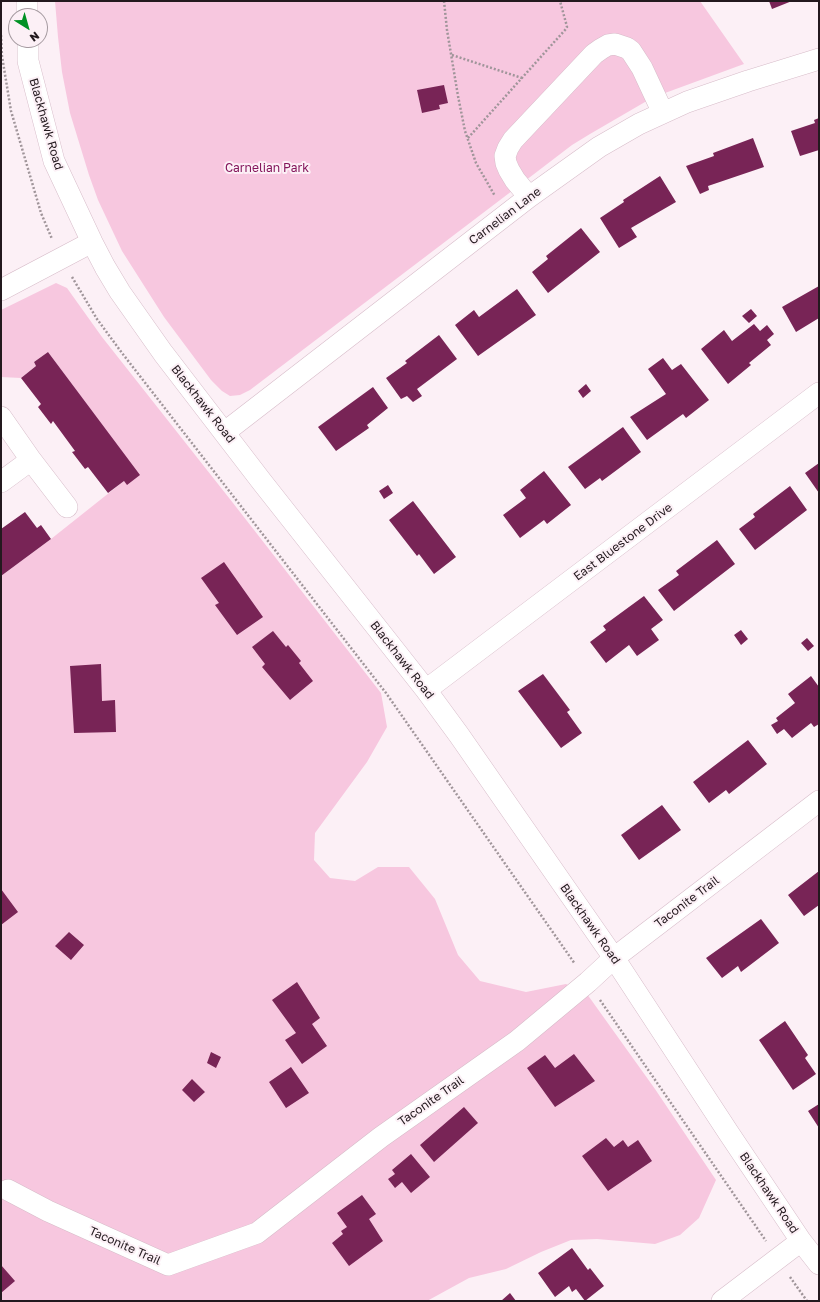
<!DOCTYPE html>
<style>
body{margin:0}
#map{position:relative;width:820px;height:1302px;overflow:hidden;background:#fcf0f6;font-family:"Golos Text",sans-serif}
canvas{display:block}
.frame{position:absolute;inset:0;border:2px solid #23191e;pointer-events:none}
.north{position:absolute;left:8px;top:8px;width:40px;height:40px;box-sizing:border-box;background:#fcf0f6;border:1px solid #a59aa0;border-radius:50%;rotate:143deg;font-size:11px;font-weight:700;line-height:16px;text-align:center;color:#23191e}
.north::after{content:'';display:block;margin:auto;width:14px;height:18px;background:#009124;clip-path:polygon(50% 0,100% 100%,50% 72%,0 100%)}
</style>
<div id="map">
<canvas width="820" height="1302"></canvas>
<div class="frame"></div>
<div class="north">N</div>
</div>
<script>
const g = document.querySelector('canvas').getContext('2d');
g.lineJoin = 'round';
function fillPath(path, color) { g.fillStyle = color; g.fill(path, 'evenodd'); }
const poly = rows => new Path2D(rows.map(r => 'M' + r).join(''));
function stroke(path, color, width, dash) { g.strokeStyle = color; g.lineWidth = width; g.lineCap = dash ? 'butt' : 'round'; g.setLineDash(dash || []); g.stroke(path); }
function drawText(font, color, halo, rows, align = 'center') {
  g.font = font + ' "Golos Text",sans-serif'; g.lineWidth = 4; g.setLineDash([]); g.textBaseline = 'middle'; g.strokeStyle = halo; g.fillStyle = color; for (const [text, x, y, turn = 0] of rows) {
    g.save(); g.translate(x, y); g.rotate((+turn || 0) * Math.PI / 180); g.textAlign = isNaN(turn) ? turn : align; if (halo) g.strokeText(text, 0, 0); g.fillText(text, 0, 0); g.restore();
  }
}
const green = poly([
 [55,1,700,1,744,64,665,93,645,102,590,134,572,145,504,197,250,390,240,395,230,396,222,391,211,380,164,317,122,251,98,200,89,175,70,113,62,72,58,37],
 [56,283,67,288,102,337,233,503,381,693,387,727,367,762,315,833,314,860,330,878,355,881,378,867,409,867,435,899,458,955,480,981,526,992,566,984,587,994,655,1089,716,1180,699,1218,680,1235,655,1244,597,1239,571,1240,541,1252,506,1269,469,1278,427,1301,1,1301,1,576,51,539,124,481,127,484,139,475,48,352,34,362,36,366,21,378,1,377,1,310]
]);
const building = poly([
 [769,1,792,1,772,9],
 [444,85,448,103,439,105,440,109,422,113,417,90],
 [819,118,819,150,800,156,791,131,815,123,814,120],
 [753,138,764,167,708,186,709,190,700,194,686,166,714,156,713,153],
 [660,176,676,202,631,228,637,237,619,248,600,218,624,202,623,200],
 [581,228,600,252,548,293,532,272,548,259,546,256],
 [819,286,819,318,796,332,782,307],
 [517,289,536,315,478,356,455,325,474,310,479,317],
 [751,309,757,316,749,323,742,316],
 [754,324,760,331,767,325,774,334,767,340,771,345,749,363,751,365,728,384,701,349,724,330,732,341],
 [439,335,457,359,417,389,422,396,413,402,407,396,401,399,386,378,407,363,405,361],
 [48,352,140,475,127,485,124,481,108,493,88,467,85,469,72,452,75,451,53,421,51,424,38,407,41,404,21,378,36,366,34,362],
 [663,358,672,370,681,364,709,400,686,418,683,414,647,440,630,417,666,394,648,369],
 [586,384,591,391,583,398,578,391],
 [373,387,388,408,367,425,369,428,336,451,318,427],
 [623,427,641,452,602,481,600,478,585,489,568,467],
 [819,463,819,493,805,473],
 [544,471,571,505,547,524,544,520,520,538,503,515,526,498,520,490],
 [388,485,393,493,384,499,379,491],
 [790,486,807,510,755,550,739,529,755,517,753,514],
 [413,501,456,557,434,574,419,554,417,556,389,520],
 [25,512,37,528,41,525,51,539,1,576,1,529],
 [717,540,735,564,674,611,658,590,679,575,676,571],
 [224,562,263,617,237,635,215,605,219,603,201,578],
 [644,596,663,620,651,629,659,640,637,656,629,645,606,663,590,642,606,630,603,626],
 [741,630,748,639,741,645,734,635],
 [273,631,286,647,288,645,301,661,299,663,313,681,290,700,262,667,265,664,252,647],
 [807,638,814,646,808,651,801,643],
 [101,664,102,701,115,700,116,732,74,733,70,666],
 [543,674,570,710,567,712,582,733,561,748,518,691],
 [811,676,819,687,819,724,814,727,811,723,792,738,784,729,777,734,771,725,778,721,776,718,795,703,788,694],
 [748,740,767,764,729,794,726,790,709,803,693,782],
 [662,805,681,830,639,860,621,835],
 [819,871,819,905,804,916,788,895],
 [1,889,18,912,1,925],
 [761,919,779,943,741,972,738,966,722,978,706,958],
 [69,932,84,945,71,960,55,946],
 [297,982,320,1018,312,1024,327,1046,302,1064,285,1040,296,1033,272,1000],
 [785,1021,808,1055,805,1058,816,1074,793,1090,759,1040],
 [211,1052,221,1057,216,1068,207,1063],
 [574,1054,595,1081,555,1107,527,1068,545,1055,555,1068],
 [291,1067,309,1093,286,1108,269,1082],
 [192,1079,205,1092,194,1102,182,1090],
 [819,1104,819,1128,808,1111],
 [464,1107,478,1123,434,1162,420,1145],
 [606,1138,614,1147,623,1140,628,1147,638,1140,652,1161,608,1191,582,1156],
 [411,1154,430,1177,411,1193,402,1182,395,1188,388,1179,395,1174,392,1170],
 [362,1195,376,1214,369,1219,383,1241,349,1266,332,1243,343,1234,341,1231,347,1227,337,1213],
 [572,1248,588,1270,590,1268,604,1286,585,1301,576,1289,572,1292,569,1286,555,1297,538,1273],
 [1,1265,15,1281,1,1293],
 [510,1293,516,1301,501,1301]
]);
const path = poly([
 [444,1,447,30,458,96,465,131,476,163,495,196],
 [1,35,2,56,11,111,41,213,52,239],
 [452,55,522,78],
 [468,138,565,30,567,27,566,23,560,1],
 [72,277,97,319,122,353,386,693,575,964],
 [600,1000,766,1241],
 [790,1277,807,1301]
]);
const minor = poly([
 [27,1,27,16],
 [28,40,28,61,54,161,92,242,105,267,120,292,163,353,262,482,426,690,459,735,614,958,728,1132,801,1241,819,1264],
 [529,197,515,180,509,170,506,163,505,156,508,148,513,140,594,54,601,49,608,45,615,44,627,48,631,51,642,68,663,113],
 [1,290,92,242],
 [1,417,31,460,67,507],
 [225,432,529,197,599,147,639,124,687,102,748,81,819,59],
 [1,482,31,460],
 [426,690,819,393],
 [8,1190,48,1211,168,1265,257,1233,381,1137,517,1041,588,982,614,958,819,801],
 [722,1301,801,1241]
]);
const streetNames = [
 ["Blackhawk Road",46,124,74],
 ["Carnelian Lane",505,216,-37],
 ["Blackhawk Road",203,404,52],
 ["East Bluestone Drive",623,542,-37],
 ["Blackhawk Road",402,660,52],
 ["Taconite Trail",687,902,-37],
 ["Blackhawk Road",590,924,55],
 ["Taconite Trail",431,1101,-35],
 ["Blackhawk Road",769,1193,56],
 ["Taconite Trail",125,1246,24]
];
const parkNames = [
 ["Carnelian Park",267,168]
];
fillPath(green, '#f7c7df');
fillPath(building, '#782456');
stroke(minor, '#d7bcc9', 22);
stroke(path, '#a0959a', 2.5, [2, 2]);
stroke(minor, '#fff', 21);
drawText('12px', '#23191e', '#fcf0f6', streetNames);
drawText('12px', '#84165c', '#fcf0f6', parkNames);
</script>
